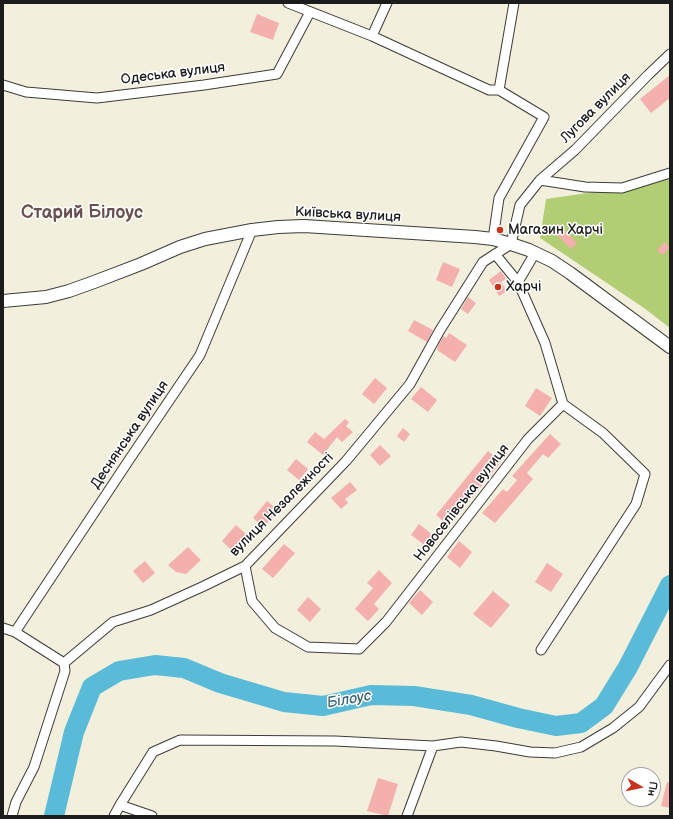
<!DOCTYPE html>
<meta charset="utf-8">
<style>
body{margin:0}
#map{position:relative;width:673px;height:819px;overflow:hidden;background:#f2efdc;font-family:"Balsamiq Sans",sans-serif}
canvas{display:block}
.frame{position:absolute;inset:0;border:4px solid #1c1c1c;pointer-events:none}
.north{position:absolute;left:621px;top:767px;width:40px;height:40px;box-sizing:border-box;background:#fff;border:1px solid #a4a4a4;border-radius:50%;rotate:99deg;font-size:11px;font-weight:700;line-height:16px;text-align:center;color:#1c1c1c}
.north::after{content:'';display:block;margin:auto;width:14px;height:18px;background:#c8321e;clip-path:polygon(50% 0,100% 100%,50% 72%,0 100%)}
</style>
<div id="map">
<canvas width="673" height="819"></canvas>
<div class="frame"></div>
<div class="north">Пн</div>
</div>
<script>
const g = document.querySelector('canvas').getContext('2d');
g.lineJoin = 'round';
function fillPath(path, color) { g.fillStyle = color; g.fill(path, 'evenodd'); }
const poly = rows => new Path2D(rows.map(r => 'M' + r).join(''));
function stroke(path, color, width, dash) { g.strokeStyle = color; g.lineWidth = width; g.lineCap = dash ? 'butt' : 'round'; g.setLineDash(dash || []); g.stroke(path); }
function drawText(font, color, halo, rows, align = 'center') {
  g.font = font + ' "Balsamiq Sans",sans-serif'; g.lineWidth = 3; g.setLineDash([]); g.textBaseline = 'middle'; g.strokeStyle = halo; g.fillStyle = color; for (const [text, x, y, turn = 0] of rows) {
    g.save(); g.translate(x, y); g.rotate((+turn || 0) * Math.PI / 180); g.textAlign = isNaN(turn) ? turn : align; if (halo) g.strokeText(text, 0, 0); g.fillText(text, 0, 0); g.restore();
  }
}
const green = poly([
 [670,177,670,328,644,308,540,238,546,199,622,188]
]);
const river = poly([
 [54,816,74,732,92,687,119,671,155,665,184,668,220,683,284,702,323,706,371,695,414,696,471,705,518,718,556,726,581,723,604,706,628,667,670,585]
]);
const building = poly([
 [257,14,279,23,273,40,250,32],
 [670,75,670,98,651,113,640,99],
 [559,224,577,243,571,249,552,230],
 [665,242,670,248,662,255,657,250],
 [443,262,460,269,452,287,436,280],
 [501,271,506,279,501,282,507,291,499,296,489,280],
 [468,297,476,303,468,314,461,309],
 [414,320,433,330,427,342,408,331],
 [449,333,467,345,455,362,437,350,438,348,437,348,443,336,446,338],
 [375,378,387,388,374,404,362,394],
 [421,387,437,400,428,412,411,399],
 [536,388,552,398,540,416,525,406],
 [345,419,349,422,346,426,353,432,342,442,337,437,323,455,307,442,315,432,324,439],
 [403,428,410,434,404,442,397,436],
 [550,434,561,444,548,458,543,454,527,473,533,479,495,523,482,513,503,489,507,492,517,480,512,476],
 [380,445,391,456,380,466,370,455],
 [488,451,501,462,449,526,436,515],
 [296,459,308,469,299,480,287,470],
 [350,482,357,490,345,499,348,503,341,509,331,498],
 [267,501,278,510,264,527,253,518],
 [419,524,438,539,430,549,411,535],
 [236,525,248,536,233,552,222,541],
 [459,541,472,552,460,568,447,557],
 [284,544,295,553,273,578,262,569],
 [188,547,201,560,186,574,176,572,168,565],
 [145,561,155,573,143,583,133,571],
 [547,563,563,574,551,592,535,582],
 [379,570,392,583,374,604,379,609,368,621,355,609,373,588,367,583],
 [420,590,433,602,422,615,409,603],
 [493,591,510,605,491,628,473,614],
 [308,597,321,609,310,622,297,610],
 [378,778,398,784,388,816,367,811],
 [667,782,670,783,670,808,661,806]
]);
const minor = poly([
 [288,3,372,36,489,90,499,90,514,3],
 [372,36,387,3],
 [3,85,26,92,97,98,204,85,277,74,310,12],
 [540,180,575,150,648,75,670,54],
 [493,239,499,198,544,117,499,90],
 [535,253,518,282,545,343,563,404,603,433,645,474,636,504,541,650],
 [495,254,518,282],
 [245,566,252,601,275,628,308,647,359,649,386,622,528,439,563,404],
 [3,628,15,632,129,460,200,355,252,230],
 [15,632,64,663,113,622,151,610,204,586,245,566,346,461,410,384,440,330,483,262,511,244,520,205,540,180,585,187,622,188,670,173],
 [120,805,153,752,180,740,335,741,433,746,461,742,496,746,530,752,555,753,581,747,613,728,639,707,670,665],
 [12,816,16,802,34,767,65,671,64,663],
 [114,816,120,805,152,816],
 [407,816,433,746]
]);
const secondary = poly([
 [3,301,46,297,69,291,94,282,141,264,180,247,205,239,252,230,278,227,304,226,475,237,493,239,511,244,529,250,552,261,570,273,670,347]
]);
const markers = [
 [500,230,4,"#c8321e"],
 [498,287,4,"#c8321e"]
];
const streetNames = [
 ["Одеська вулиця",173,74,-7],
 ["Лугова вулиця",596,108,-45],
 ["Київська вулиця",348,215,3],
 ["Деснянська вулиця",130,435,-56],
 ["Новоселівська вулиця",462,503,-52],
 ["вулиця Незалежності",282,505,-45]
];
const poiNames = [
 ["Магазин Харчі",508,230],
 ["Харчі",506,287]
];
const waterNames = [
 ["Білоус",349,700,-10]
];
const districtNames = [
 ["Старий Білоус",82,213]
];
fillPath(green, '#b2ce74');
stroke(river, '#5abbd8', 20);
fillPath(building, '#f3b0ad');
stroke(minor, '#3c3c39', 11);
stroke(secondary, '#3c3c39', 14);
stroke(minor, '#fff', 9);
stroke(secondary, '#fff', 12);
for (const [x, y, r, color] of markers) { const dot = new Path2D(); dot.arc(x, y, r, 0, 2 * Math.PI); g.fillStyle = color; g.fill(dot); stroke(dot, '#fff', 1.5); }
drawText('14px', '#1c1c1c', '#fff', streetNames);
drawText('14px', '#1c1c1c', '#fff', poiNames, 'left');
drawText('italic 15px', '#386471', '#fff', waterNames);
drawText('bold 18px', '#67504f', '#fff', districtNames);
</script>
